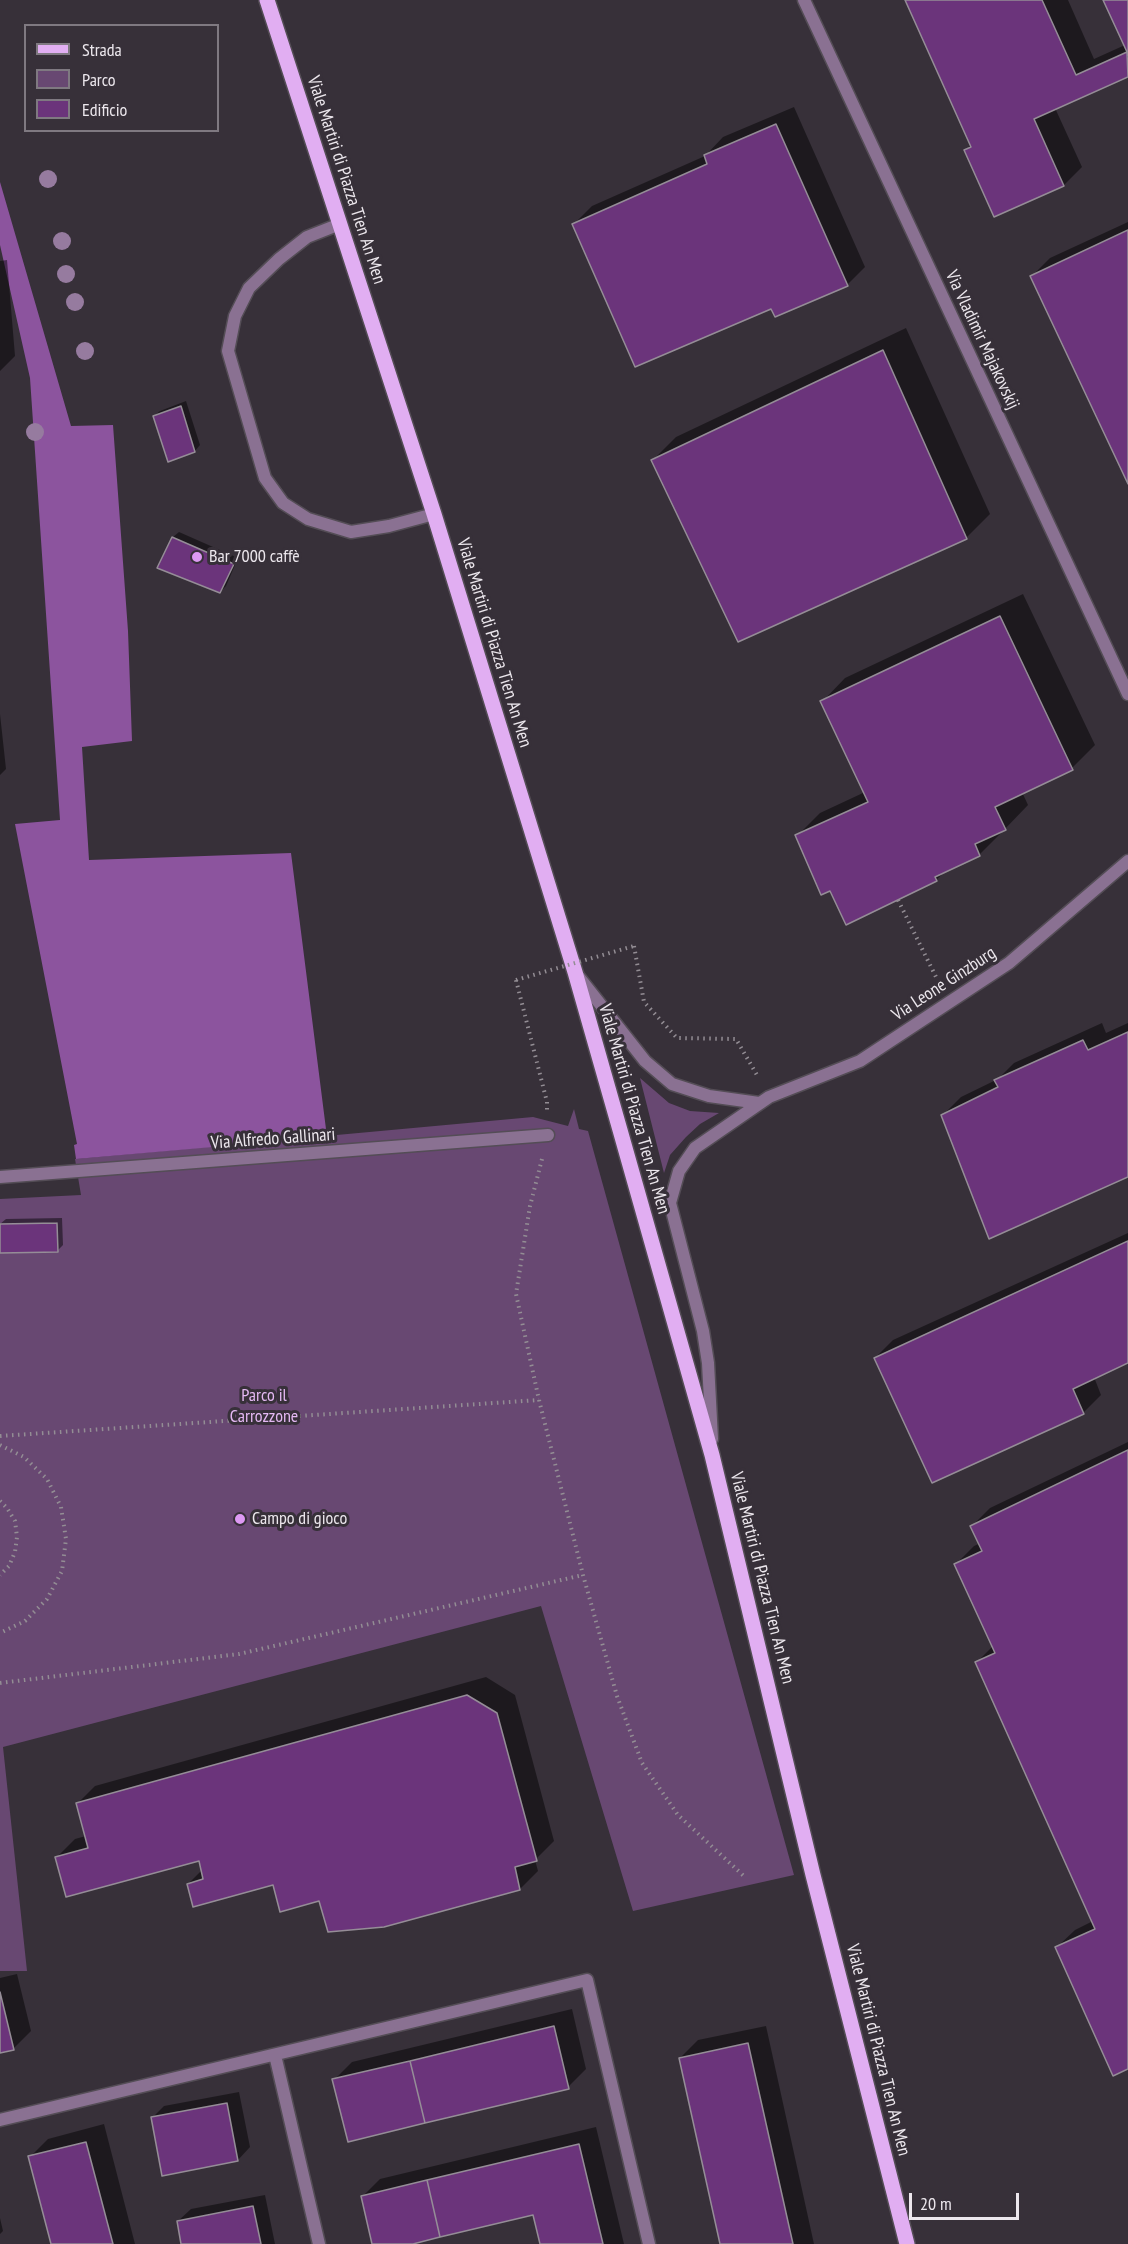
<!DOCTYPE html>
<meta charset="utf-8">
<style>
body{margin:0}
#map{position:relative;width:1128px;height:2244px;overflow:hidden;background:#373039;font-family:"PT Sans Narrow",sans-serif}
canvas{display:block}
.legend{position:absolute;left:24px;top:24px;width:195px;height:108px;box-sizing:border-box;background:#373039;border:2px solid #7f7981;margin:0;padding:8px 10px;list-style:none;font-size:18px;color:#ece7ed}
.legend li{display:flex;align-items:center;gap:12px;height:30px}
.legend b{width:30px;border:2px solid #7f7981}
.scale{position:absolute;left:909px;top:2193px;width:110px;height:27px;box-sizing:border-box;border:3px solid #ece7ed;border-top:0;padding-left:8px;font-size:18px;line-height:21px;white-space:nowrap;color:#ece7ed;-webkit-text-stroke:4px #373039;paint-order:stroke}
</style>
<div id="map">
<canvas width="1128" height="2244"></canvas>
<ul class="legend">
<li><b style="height:8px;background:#e1aef2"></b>Strada</li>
<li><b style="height:16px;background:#684872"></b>Parco</li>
<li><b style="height:16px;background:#6b347b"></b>Edificio</li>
</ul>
<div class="scale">20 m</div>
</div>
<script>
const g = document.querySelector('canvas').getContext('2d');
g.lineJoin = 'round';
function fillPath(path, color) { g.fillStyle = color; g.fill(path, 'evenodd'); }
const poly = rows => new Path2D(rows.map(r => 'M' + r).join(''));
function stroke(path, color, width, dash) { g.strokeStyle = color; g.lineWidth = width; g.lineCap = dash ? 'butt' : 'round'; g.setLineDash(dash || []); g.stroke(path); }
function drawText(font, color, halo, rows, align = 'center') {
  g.font = font + ' "PT Sans Narrow",sans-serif'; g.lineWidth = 6; g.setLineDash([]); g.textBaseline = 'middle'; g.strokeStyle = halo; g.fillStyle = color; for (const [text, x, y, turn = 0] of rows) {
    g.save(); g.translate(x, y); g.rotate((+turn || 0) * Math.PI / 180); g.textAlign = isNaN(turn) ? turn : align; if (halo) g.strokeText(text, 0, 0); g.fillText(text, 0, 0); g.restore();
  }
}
const green = poly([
 [640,1078,669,1103,690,1111,719,1113,700,1124,686,1137,670,1155,664,1173],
 [574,1109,579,1129,588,1131,794,1875,633,1911,541,1606,3,1747,27,1971,0,1971,0,1199,81,1195,75,1159,533,1117,568,1126]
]);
const forest = poly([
 [0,182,71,426,113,425,128,631,132,741,82,747,89,860,291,853,327,1137,76,1159,74,1145,77,1144,15,824,60,820,30,378,0,245]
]);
const shadow = poly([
 [907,0,1068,0,1094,59,1125,45,1105,0,1128,0,1128,76,1055,108,1082,167,1064,185,995,215,966,150,971,144],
 [794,107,865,267,847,285,772,307,574,224,592,206,705,156,723,137],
 [1128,222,1128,480,1032,276,1050,258],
 [7,260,15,356,0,371,0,261],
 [906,328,990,514,967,537,739,640,653,460,676,437],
 [186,401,200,445,195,451,154,416,160,411],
 [179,532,238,558,226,586,220,592,159,567,173,537],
 [1023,594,1095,745,1072,768,1022,792,1028,805,1003,831,980,854,946,871,936,880,831,889,797,836,820,813,865,792,822,702,845,678],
 [0,714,6,769,0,775],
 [1102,1023,1106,1033,1128,1023,1128,1175,943,1115,961,1097,998,1079,1014,1063],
 [62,1218,63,1245,57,1251,0,1252,0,1224,6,1219],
 [1128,1233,1128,1362,1094,1377,1101,1395,1083,1413,875,1358,893,1340],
 [1128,1442,1128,2068,1057,1947,1075,1930,1093,1921,976,1663,993,1646,956,1564,974,1546,981,1543,972,1526,990,1508],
 [486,1677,515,1695,554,1841,535,1860,538,1871,520,1889,320,1899,274,1883,188,1884,202,1870,200,1859,57,1857,75,1839,86,1836,77,1804,95,1786],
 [17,1974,31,2031,13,2049,0,2052,0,1978],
 [572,2009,586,2069,568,2087,334,2080,352,2062],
 [766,2026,814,2244,721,2244,680,2058,698,2040],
 [239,2092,250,2147,238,2160,152,2118,164,2106],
 [104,2124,135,2244,52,2244,30,2157,48,2139],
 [596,2127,624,2244,542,2244,534,2213,408,2244,374,2244,362,2197,380,2179],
 [265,2195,275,2244,183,2244,178,2221,191,2209],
 [0,2218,3,2231,0,2234]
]);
const building = poly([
 [905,0,1042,0,1076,75,1127,52,1128,77,1034,119,1064,186,994,217,964,150,971,147,905,0],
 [1103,0,1128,0,1128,55,1127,52,1103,0],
 [776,124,848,286,775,317,771,309,635,367,572,224,707,164,704,155,776,124],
 [1128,230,1128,484,1030,276,1128,230],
 [883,350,967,539,738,642,651,460,883,350],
 [181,406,195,452,168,462,153,416,181,406],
 [172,537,234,564,220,593,157,568,172,537],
 [1000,616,1073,770,995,807,1006,830,975,844,980,856,935,877,937,881,846,925,830,891,821,895,795,835,868,802,820,701,1000,616],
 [1128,1032,1128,1177,989,1239,941,1115,998,1087,994,1080,1083,1040,1088,1050,1128,1032],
 [57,1223,58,1252,0,1253,0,1224,57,1223],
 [1128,1241,1128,1363,1073,1389,1084,1414,932,1483,874,1358,1128,1241],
 [1128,1450,1128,2069,1113,2076,1055,1947,1095,1929,975,1662,995,1653,954,1564,982,1551,970,1526,1128,1450],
 [467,1695,497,1713,537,1861,515,1867,520,1890,384,1927,328,1932,319,1901,280,1912,273,1885,193,1907,187,1884,203,1879,199,1861,66,1897,55,1857,88,1848,76,1803,467,1695],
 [0,1992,14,2050,0,2053,0,1992],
 [554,2026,569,2089,425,2123,410,2061,554,2026],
 [748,2043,793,2244,720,2244,679,2058,748,2043],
 [410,2061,425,2123,348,2142,332,2079,410,2061],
 [227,2103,238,2161,162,2176,151,2117,227,2103],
 [86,2142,113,2244,51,2244,28,2156,86,2142],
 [579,2144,603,2244,540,2244,533,2215,440,2237,427,2180,579,2144],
 [427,2180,440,2237,413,2244,372,2244,361,2196,427,2180],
 [253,2206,261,2244,181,2244,177,2221,253,2206]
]);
const path = poly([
 [898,900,938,981],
 [634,946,644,1002,677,1038,736,1039,757,1075],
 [516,980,547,1102,547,1110],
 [542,1159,530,1206,516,1294,539,1400,583,1575,617,1696,642,1763,678,1815,746,1878],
 [0,1436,539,1400],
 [0,1445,24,1457,47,1479,61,1507,66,1539,62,1571,47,1599,25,1621,0,1633],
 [0,1501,7,1508,15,1521,17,1537,15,1552,9,1566,0,1575],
 [0,1683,239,1654,583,1575]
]);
const lane = poly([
 [340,224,307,237,279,259,249,288,235,316,228,351,265,478,283,503,308,519,351,532,389,526,434,514]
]);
const street = poly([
 [804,0,1128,694],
 [578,976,645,1061,672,1084,709,1096,759,1103],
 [0,1177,548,1135],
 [712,1439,708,1363,703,1331,670,1203,679,1171,695,1148,769,1097,860,1061,1009,963,1128,861],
 [275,2055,319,2244],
 [0,2120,587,1980,649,2244]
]);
const primary = poly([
 [267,0,434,514,575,972,620,1130,712,1455,813,1875,907,2244]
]);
const pathBridge = poly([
 [516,980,634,946]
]);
const trees = [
 [48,179],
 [62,241],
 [66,274],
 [75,302],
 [85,351],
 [35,432]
];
const markers = [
 [197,557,6,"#dd99f3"],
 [240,1519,6,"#dd99f3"]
];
const streetNames = [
 ["Viale Martiri di Piazza Tien An Men",346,180,72],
 ["Via Vladimir Majakovskij",982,340,65],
 ["Viale Martiri di Piazza Tien An Men",494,643,73],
 ["Via Leone Ginzburg",944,984,-33],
 ["Viale Martiri di Piazza Tien An Men",634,1109,74],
 ["Via Alfredo Gallinari",273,1139,-4],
 ["Viale Martiri di Piazza Tien An Men",762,1578,76],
 ["Viale Martiri di Piazza Tien An Men",878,2050,76]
];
const poiNames = [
 ["Bar 7000 caffè",209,557],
 ["Campo di gioco",252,1519]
];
const parkNames = [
 ["Parco il",264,1396],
 ["Carrozzone",264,1417]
];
fillPath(green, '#684872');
fillPath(forest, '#8c549e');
fillPath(shadow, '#0007');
fillPath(building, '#6b347b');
stroke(building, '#958d97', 1.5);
stroke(lane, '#544d56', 15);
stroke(street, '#544d56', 15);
stroke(primary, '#544d56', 18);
stroke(path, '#938d94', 4, [1.5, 4.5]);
stroke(lane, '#8a7192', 12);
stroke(street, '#8a7192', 12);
stroke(primary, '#e1aef2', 15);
stroke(pathBridge, '#938d94', 4, [1.5, 4.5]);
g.fillStyle = '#967b9f';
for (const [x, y] of trees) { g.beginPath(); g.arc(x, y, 9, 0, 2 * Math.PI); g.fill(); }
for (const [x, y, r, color] of markers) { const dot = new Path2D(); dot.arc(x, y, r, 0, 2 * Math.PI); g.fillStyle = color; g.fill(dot); stroke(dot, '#373039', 2); }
drawText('18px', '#ece7ed', '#373039', streetNames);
drawText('18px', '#ece7ed', '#373039', poiNames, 'left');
drawText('18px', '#e4b8f3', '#373039', parkNames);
</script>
